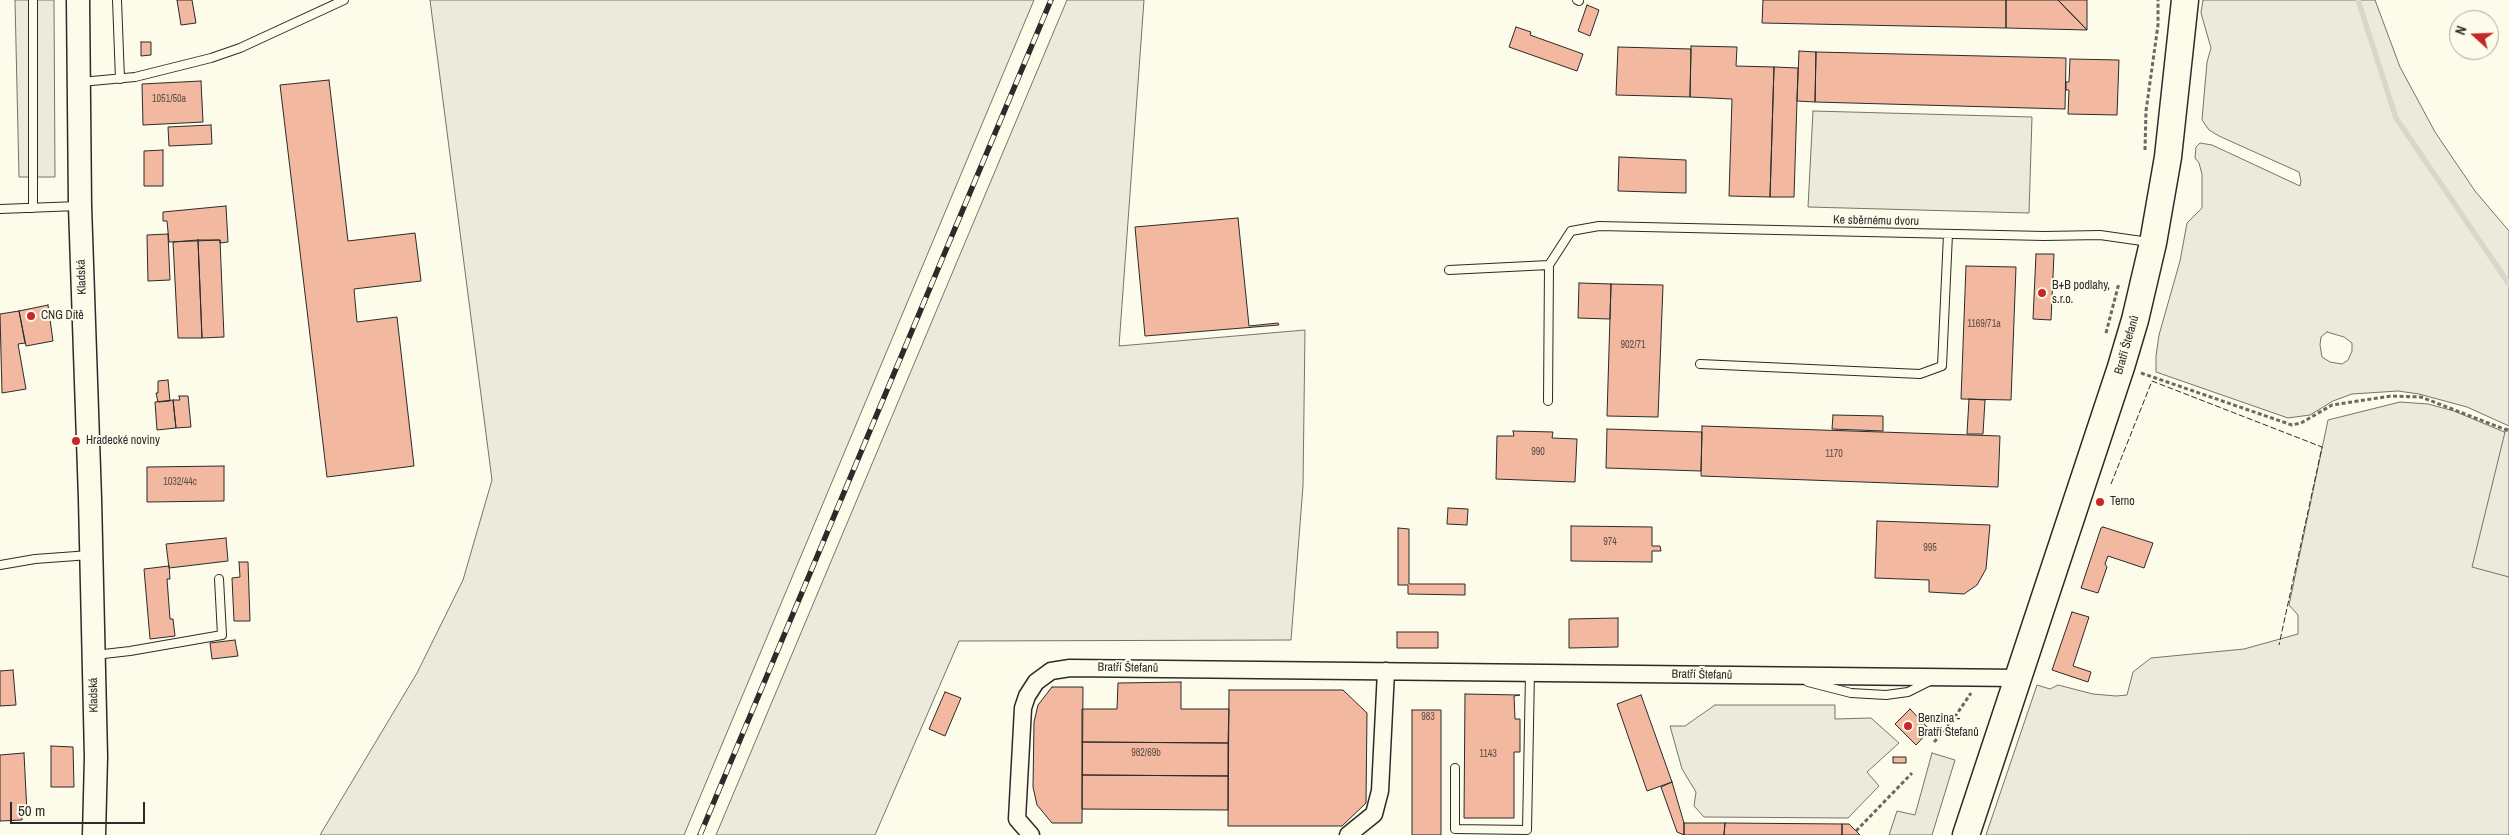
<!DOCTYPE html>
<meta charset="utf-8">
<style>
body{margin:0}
#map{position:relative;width:2509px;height:835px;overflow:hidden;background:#fdfbea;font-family:"Archivo Narrow",sans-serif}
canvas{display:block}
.north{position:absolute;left:2449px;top:10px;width:50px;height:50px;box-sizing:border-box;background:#fdfbea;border:1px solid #a9a89e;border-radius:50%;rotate:290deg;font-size:14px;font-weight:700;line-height:20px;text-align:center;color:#2b2b2b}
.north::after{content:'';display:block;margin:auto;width:18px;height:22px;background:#c62828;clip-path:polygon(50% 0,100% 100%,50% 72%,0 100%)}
.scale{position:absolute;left:10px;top:802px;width:135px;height:22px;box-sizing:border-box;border:2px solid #2b2b2b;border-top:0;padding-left:6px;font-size:15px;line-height:18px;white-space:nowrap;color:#2b2b2b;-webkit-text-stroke:4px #fdfbea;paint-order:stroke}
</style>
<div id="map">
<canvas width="2509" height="835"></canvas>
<div class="north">N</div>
<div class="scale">50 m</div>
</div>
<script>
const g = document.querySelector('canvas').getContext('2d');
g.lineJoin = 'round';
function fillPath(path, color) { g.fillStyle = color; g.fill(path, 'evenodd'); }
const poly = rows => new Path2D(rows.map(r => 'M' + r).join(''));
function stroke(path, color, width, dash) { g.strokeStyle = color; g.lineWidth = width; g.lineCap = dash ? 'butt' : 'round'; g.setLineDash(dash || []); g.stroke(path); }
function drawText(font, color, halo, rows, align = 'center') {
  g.font = font + ' "Archivo Narrow",sans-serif'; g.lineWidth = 4; g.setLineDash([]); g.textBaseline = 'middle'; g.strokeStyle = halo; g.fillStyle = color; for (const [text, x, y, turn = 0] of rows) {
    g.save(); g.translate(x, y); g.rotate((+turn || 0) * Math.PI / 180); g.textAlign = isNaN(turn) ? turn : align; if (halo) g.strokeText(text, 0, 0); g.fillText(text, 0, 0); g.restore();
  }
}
const green = poly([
 [430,0,1034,0,684,835,320,835,417,673,463,580,492,480,430,0],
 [1067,0,1144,0,1119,346,1305,330,1303,486,1291,640,959,641,875,835,716,835,1067,0],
 [2203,0,2375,0,2400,67,2435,132,2475,191,2509,231,2509,426,2467,407,2419,394,2398,391,2352,394,2333,401,2310,415,2288,418,2156,372,2156,356,2159,335,2180,261,2187,223,2202,208,2202,174,2199,163,2195,158,2196,147,2200,143,2212,145,2300,186,2301,181,2299,172,2219,136,2209,130,2202,120,2207,62,2211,48,2201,13,2203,0],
 [2327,332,2344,337,2352,343,2352,351,2348,360,2342,364,2330,362,2322,357,2320,345,2321,337,2327,332],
 [2400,402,2428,404,2454,411,2509,434,2509,835,1986,835,2037,685,2050,689,2058,685,2093,694,2116,696,2127,695,2133,672,2151,658,2244,649,2298,634,2298,615,2289,605,2328,420,2400,402]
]);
const parking = poly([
 [15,0,54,0,55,177,19,177,15,0],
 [1813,111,2032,117,2029,213,1808,207,1813,111],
 [2506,428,2509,429,2509,577,2472,567,2506,428],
 [1715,705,1835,705,1835,719,1871,718,1899,743,1867,772,1879,786,1848,818,1704,817,1694,806,1696,792,1682,769,1670,726,1685,726,1715,705],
 [1932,753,1955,760,1932,835,1889,835,1897,811,1915,815,1932,753]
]);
const stream = poly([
 [2358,0,2396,118,2509,284]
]);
const building = poly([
 [177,0,192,0,196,23,181,25,177,0],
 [1763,0,2006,0,2006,28,1762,23,1763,0],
 [2006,0,2058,0,2087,30,2006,28,2006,0],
 [2058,0,2087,0,2087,30,2058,0],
 [1587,5,1599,10,1590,36,1578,31,1587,5],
 [1516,27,1531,32,1530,35,1583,54,1577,71,1509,47,1516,27],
 [141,42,151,42,151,55,141,56,141,42],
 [1691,46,1737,47,1736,66,1774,67,1770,197,1729,196,1732,99,1690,97,1691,46],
 [1618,47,1691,49,1690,97,1616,95,1618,47],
 [1799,51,1816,52,1815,102,1797,101,1799,51],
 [1816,52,2066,58,2065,109,1815,102,1816,52],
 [2070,59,2119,60,2117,115,2068,114,2069,90,2066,90,2066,82,2069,82,2070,59],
 [1774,67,1798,68,1794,197,1770,197,1774,67],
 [329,80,348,241,415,233,421,281,354,289,357,322,397,317,414,466,327,477,280,85,329,80],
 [201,81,203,122,143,125,142,84,201,81],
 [211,125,212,144,169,146,168,127,211,125],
 [163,150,163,186,144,186,144,151,163,150],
 [1619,157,1686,160,1686,193,1618,191,1619,157],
 [226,206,228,242,220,243,220,240,169,242,167,221,163,221,163,212,226,206],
 [1238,218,1249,326,1278,323,1279,325,1145,336,1135,227,1238,218],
 [168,234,170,280,148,281,147,235,168,234],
 [198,240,202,338,178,338,173,242,198,240],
 [198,240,220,240,224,337,202,338,198,240],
 [2036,254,2054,254,2051,320,2033,319,2036,254],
 [1966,266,2016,267,2011,400,1961,399,1966,266],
 [1579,283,1611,284,1610,319,1578,318,1579,283],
 [1611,284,1663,285,1658,417,1607,416,1611,284],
 [48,305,53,341,26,346,19,311,48,305],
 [19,311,25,343,18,344,26,389,2,393,0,314,19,311],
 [168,380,170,401,158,402,156,393,158,393,158,381,168,380],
 [179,396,188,396,191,427,176,428,173,400,180,400,179,396],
 [1969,399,1985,400,1983,434,1967,434,1969,399],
 [173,400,176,428,157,430,155,402,173,400],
 [1833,415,1883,416,1883,431,1832,429,1833,415],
 [1702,426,2000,436,1998,487,1701,476,1702,426],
 [1607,429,1702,432,1701,471,1606,468,1607,429],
 [1513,431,1553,432,1552,438,1577,439,1575,482,1496,479,1497,436,1514,436,1513,431],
 [224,466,224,501,147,502,147,467,224,466],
 [1448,508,1468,509,1467,525,1447,524,1448,508],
 [1877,521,1990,525,1986,569,1977,585,1964,594,1929,592,1929,580,1875,578,1877,521],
 [1571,526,1652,527,1652,546,1660,546,1661,551,1652,551,1652,562,1571,561,1571,526],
 [2103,527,2153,543,2144,568,2108,556,2105,564,2107,567,2098,593,2081,588,2101,528,2103,527],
 [1398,528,1409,529,1409,584,1465,584,1465,595,1408,594,1408,585,1398,585,1398,528],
 [226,538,228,561,169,568,166,544,226,538],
 [239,562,248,562,250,621,234,621,232,578,240,577,239,562],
 [169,566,170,579,167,579,170,619,173,619,175,636,150,639,144,569,169,566],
 [2072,612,2089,617,2073,666,2091,672,2088,682,2052,670,2072,612],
 [1618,618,1618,647,1569,648,1569,619,1618,618],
 [1397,632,1438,632,1438,648,1397,648,1397,632],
 [235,640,238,656,212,659,210,643,235,640],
 [13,670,16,705,0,706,0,671,13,670],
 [1181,682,1181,709,1229,709,1228,743,1082,742,1082,709,1117,709,1118,683,1181,682],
 [1052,687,1083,687,1082,823,1052,823,1037,805,1033,787,1034,722,1038,705,1052,687],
 [1229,690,1343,690,1367,713,1366,803,1342,826,1228,826,1229,690],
 [945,692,961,698,945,736,929,729,945,692],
 [1465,694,1520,695,1514,696,1515,719,1520,719,1520,752,1514,752,1514,818,1464,818,1465,694],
 [1641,695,1672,782,1647,791,1617,704,1641,695],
 [1910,709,1930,730,1916,745,1895,724,1910,709],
 [1412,710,1441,710,1441,835,1412,835,1412,710],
 [1082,742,1228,743,1228,776,1082,775,1082,742],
 [51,746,73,747,74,787,51,787,51,746],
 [24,753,27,813,22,813,22,820,0,821,0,755,24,753],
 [1893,757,1906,757,1906,763,1893,763,1893,757],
 [1082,775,1228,776,1228,810,1082,809,1082,775],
 [1672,782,1684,823,1684,835,1677,832,1661,787,1672,782],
 [1684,823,1725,823,1724,835,1684,835,1684,823],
 [1725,823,1842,824,1842,835,1724,835,1725,823],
 [1842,824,1849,824,1860,835,1842,835,1842,824]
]);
const path = poly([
 [2145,150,2146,111,2158,25,2158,0],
 [2106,333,2119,283],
 [2141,373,2292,425,2301,423,2332,405,2391,396,2421,397,2509,431],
 [1934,742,1946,730,1971,693],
 [1856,831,1912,773]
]);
const lane = poly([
 [33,0,33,208],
 [117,0,120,79],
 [1577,0,1579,1],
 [81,82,135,77,211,58,240,48,344,0],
 [0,209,78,206],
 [1449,270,1549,265,1571,231,1599,226,2044,236,2100,235,2149,242],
 [1700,364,1920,374,1942,366,1948,234],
 [1548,401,1549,265],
 [0,565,35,559,90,555],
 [95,655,130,651,222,635,219,579],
 [1808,682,1851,693,1886,695,1908,692,1930,681],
 [1455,768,1455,829,1527,830,1530,673]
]);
const street = poly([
 [1031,835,1017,819,1023,708,1027,696,1036,682,1051,671,1070,668,2018,678],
 [1348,835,1374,814,1380,791,1386,671]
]);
const secondary = poly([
 [78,0,80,206,90,499,96,757,94,835]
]);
const primary = poly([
 [1966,835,2121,367,2135,320,2153,243,2168,157,2185,0]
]);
const rail = poly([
 [700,835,1051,0]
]);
const fence = poly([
 [2111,484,2152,381,2322,447,2279,645]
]);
const markers = [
 [2042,293,5,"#c62828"],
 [31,316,5,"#c62828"],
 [76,441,5,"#c62828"],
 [2100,502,5,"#c62828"],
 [1908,726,5,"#c62828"]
];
const numberNames = [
 ["1051/50a",169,99],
 ["1169/71a",1984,324],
 ["902/71",1633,345],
 ["990",1538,452],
 ["1170",1834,454],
 ["1032/44c",180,482],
 ["974",1610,542],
 ["995",1930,548],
 ["983",1428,717],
 ["982/69b",1146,753],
 ["1143",1488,754]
];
const streetNames = [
 ["Ke sběrnému dvoru",1876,221,1],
 ["Kladská",82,277,-92],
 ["Bratří Štefanů",2127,345,-74],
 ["Bratří Štefanů",1128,668,1],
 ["Bratří Štefanů",1702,675,1],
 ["Kladská",94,695,-91]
];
const poiNames = [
 ["B+B podlahy,",2052,286],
 ["s.r.o.",2052,300],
 ["CNG Dítě",41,316],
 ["Hradecké noviny",86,441],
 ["Terno",2110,502],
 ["Benzina -",1918,719],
 ["Bratří Štefanů",1918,733]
];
fillPath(green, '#ecebdb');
stroke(green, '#74746e', 1);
fillPath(parking, '#eceadb');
stroke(parking, '#74746e', 1);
stroke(stream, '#d8d7c9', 5.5);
fillPath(building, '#f2b8a0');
stroke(building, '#2b2b2b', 1);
stroke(lane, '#2b2b2b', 10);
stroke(street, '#2b2b2b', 19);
stroke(secondary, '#2b2b2b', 25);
stroke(primary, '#2b2b2b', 29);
stroke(path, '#6a6964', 3, [4, 2.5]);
stroke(lane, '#fdfbea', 8);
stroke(street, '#fdfbea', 16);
stroke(secondary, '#fdfbea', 22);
stroke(primary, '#fdfbea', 26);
stroke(rail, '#2b2b2b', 5.5);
stroke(rail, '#fdfbea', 4, [11]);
stroke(fence, '#2b2b2b', 1, [6, 2.5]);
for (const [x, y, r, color] of markers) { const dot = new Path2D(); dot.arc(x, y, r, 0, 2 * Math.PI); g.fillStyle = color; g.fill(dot); stroke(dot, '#fdfbea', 2); }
drawText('10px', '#5d4e48', null, numberNames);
drawText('12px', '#2b2b2b', '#fdfbea', streetNames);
drawText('12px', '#2b2b2b', '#fdfbea', poiNames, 'left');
</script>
